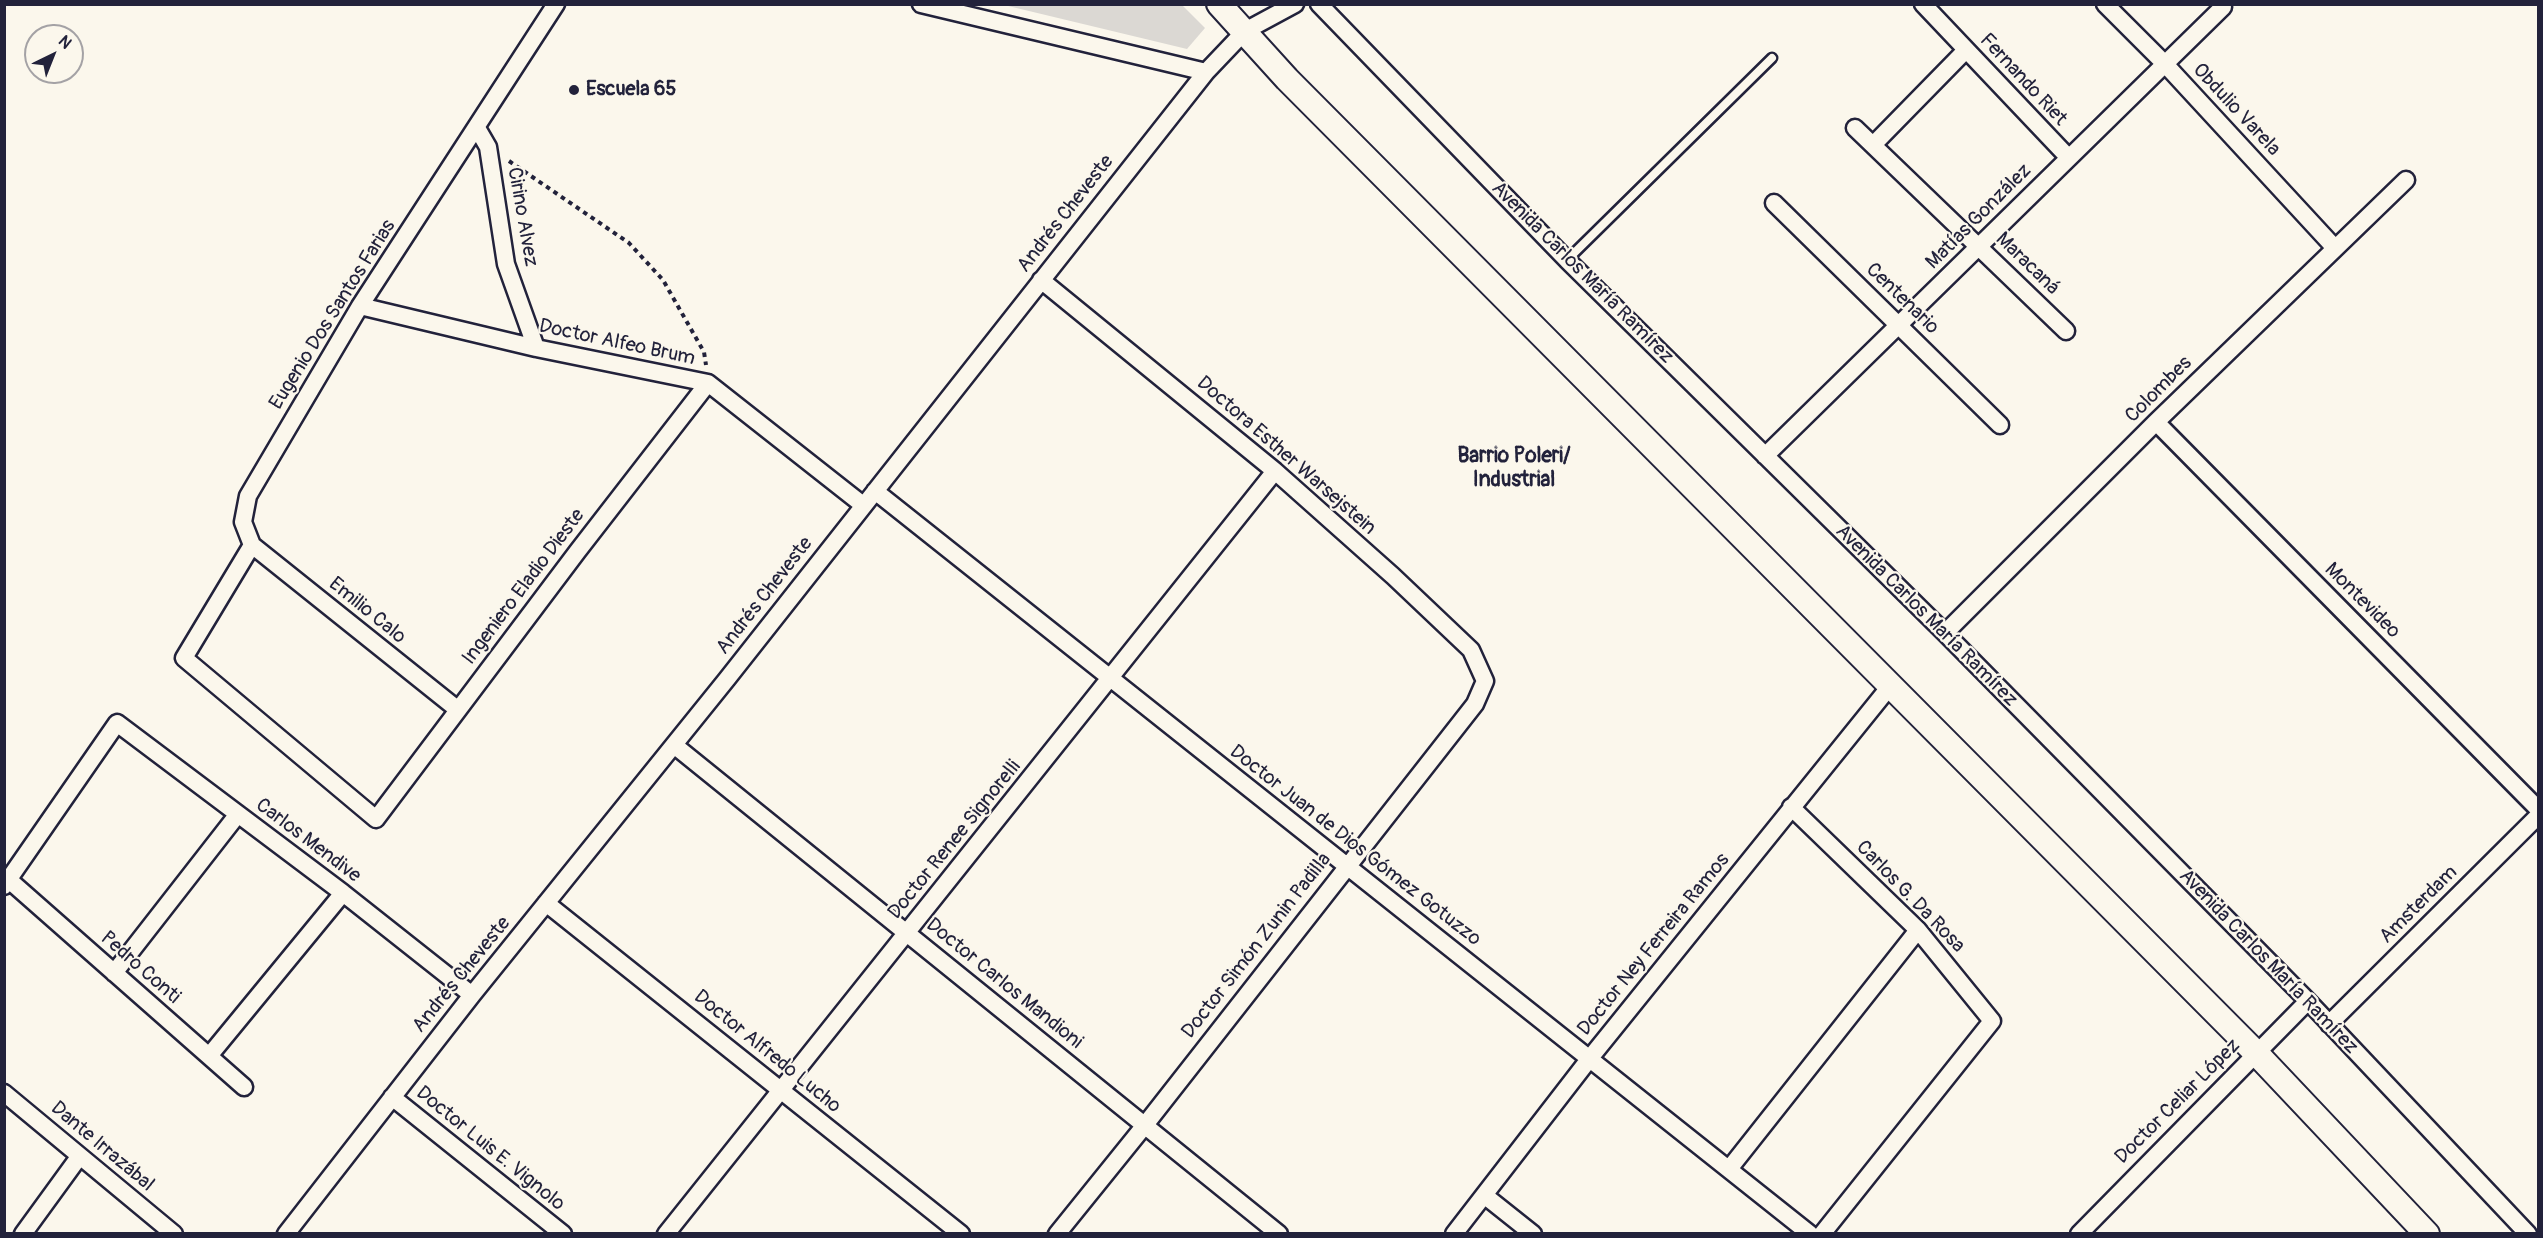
<!DOCTYPE html>
<meta charset="utf-8">
<style>
body{margin:0}
#map{position:relative;width:2543px;height:1238px;overflow:hidden;background:#fbf7ec;font-family:Pangolin,sans-serif}
canvas{display:block}
.frame{position:absolute;inset:0;border:6px solid #22223b;pointer-events:none}
.north{position:absolute;left:24px;top:24px;width:60px;height:60px;box-sizing:border-box;background:#fbf7ec;border:2px solid #a4a2a5;border-radius:50%;rotate:43deg;font-size:16px;font-weight:700;line-height:24px;text-align:center;color:#22223b}
.north::after{content:'';display:block;margin:auto;width:21px;height:27px;background:#22223b;clip-path:polygon(50% 0,100% 100%,50% 72%,0 100%)}
</style>
<div id="map">
<canvas width="2543" height="1238"></canvas>
<div class="frame"></div>
<div class="north">N</div>
</div>
<script>
const g = document.querySelector('canvas').getContext('2d');
g.lineJoin = 'round';
function fillPath(path, color) { g.fillStyle = color; g.fill(path, 'evenodd'); }
const poly = rows => new Path2D(rows.map(r => 'M' + r).join(''));
function stroke(path, color, width, dash) { g.strokeStyle = color; g.lineWidth = width; g.lineCap = dash ? 'butt' : 'round'; g.setLineDash(dash || []); g.stroke(path); }
function drawText(font, color, halo, rows, align = 'center') {
  g.font = font + ' Pangolin,sans-serif'; g.lineWidth = 4.5; g.setLineDash([]); g.textBaseline = 'middle'; g.strokeStyle = halo; g.fillStyle = color; for (const [text, x, y, turn = 0] of rows) {
    g.save(); g.translate(x, y); g.rotate((+turn || 0) * Math.PI / 180); g.textAlign = isNaN(turn) ? turn : align; if (halo) g.strokeText(text, 0, 0); g.fillText(text, 0, 0); g.restore();
  }
}
const green = poly([
 [1004,5,1182,5,1205,28,1187,49]
]);
const path = poly([
 [509,161,629,243,663,280,704,352,706,365]
]);
const lane = poly([
 [1567,260,1772,58]
]);
const street = poly([
 [921,4,1206,72],
 [1319,4,1567,260,1945,633,2308,1001,2528,1234],
 [1923,4,2069,158],
 [2105,4,2165,64,2334,247],
 [477,128,488,147,506,264,536,348],
 [1855,128,2066,331],
 [1873,145,1966,50],
 [1774,203,2000,425],
 [1041,280,1275,471,1393,576,1471,650,1485,681,1475,704,1145,1125,1057,1234],
 [360,306,536,348,708,383,863,505],
 [2156,422,2538,809],
 [1765,456,2223,7,2220,4],
 [875,491,1810,1234],
 [252,545,184,658,376,819,577,552,708,383],
 [1945,633,2156,422,2406,180],
 [457,709,252,545,243,522,248,496,360,306,556,4],
 [674,745,1279,1234],
 [1791,807,1918,930,1992,1021,1822,1234],
 [9,880,244,1087],
 [4,886,117,723,343,893,472,995],
 [546,903,961,1234],
 [114,973,238,814],
 [2329,1024,2538,816],
 [209,1056,343,893],
 [4,1093,174,1234],
 [392,1097,563,1234],
 [1729,1169,1918,930],
 [1484,1195,1533,1234],
 [23,1234,79,1157],
 [286,1234,472,995,727,679,1206,72,1245,31,1295,4],
 [666,1234,1275,471],
 [1454,1234,1590,1058,1891,685],
 [2079,1234,2308,1001]
]);
const secondary = poly([
 [1219,4,1287,79,2256,1053,2427,1234]
]);
const markers = [
 [574,90,6,"#22223b"]
];
const streetNames = [
 ["Fernando Riet",2023,80,47],
 ["Obdulio Varela",2236,110,47],
 ["Andrés Cheveste",1066,214,-52],
 ["Cirino Alvez",522,217,80],
 ["Matías González",1979,217,-45],
 ["Maracaná",2027,264,44],
 ["Avenida Carlos María Ramírez",1582,273,45],
 ["Centenario",1902,299,44],
 ["Eugenio Dos Santos Farias",333,315,-58],
 ["Doctor Alfeo Brum",617,343,12],
 ["Colombes",2159,390,-45],
 ["Doctora Esther Warsejstein",1286,456,41],
 ["Ingeniero Eladio Dieste",524,587,-53],
 ["Andrés Cheveste",765,596,-52],
 ["Montevideo",2362,601,45],
 ["Emilio Calo",367,611,39],
 ["Avenida Carlos María Ramírez",1926,616,45],
 ["Doctor Renee Signorelli",955,840,-51],
 ["Carlos Mendive",308,841,37],
 ["Doctor Juan de Dios Gómez Gotuzzo",1355,846,38],
 ["Carlos G. Da Rosa",1910,897,46],
 ["Amsterdam",2419,905,-45],
 ["Doctor Ney Ferreira Ramos",1654,945,-51],
 ["Doctor Simón Zunin Padilla",1257,946,-52],
 ["Avenida Carlos María Ramírez",2268,962,46],
 ["Pedro Conti",140,968,41],
 ["Andrés Cheveste",462,975,-51],
 ["Doctor Carlos Mandioni",1004,984,39],
 ["Doctor Alfredo Lucho",767,1052,39],
 ["Doctor Celiar López",2178,1102,-45],
 ["Dante Irrazábal",102,1147,40],
 ["Doctor Luis E. Vignolo",490,1149,39]
];
const poiNames = [
 ["Escuela 65",586,90]
];
const neighbourhoodNames = [
 ["Barrio Poleri/",1514,457],
 ["Industrial",1514,481]
];
fillPath(green, '#dbd8d3');
stroke(lane, '#22223b', 13);
stroke(street, '#22223b', 21);
stroke(secondary, '#22223b', 28);
stroke(path, '#22223b', 4, [4.5, 4.5]);
stroke(lane, '#fbf7ec', 8);
stroke(street, '#fbf7ec', 16);
stroke(secondary, '#fbf7ec', 24);
for (const [x, y, r, color] of markers) { const dot = new Path2D(); dot.arc(x, y, r, 0, 2 * Math.PI); g.fillStyle = color; g.fill(dot); stroke(dot, '#fbf7ec', 2); }
drawText('20px', '#22223b', '#fbf7ec', streetNames);
drawText('bold 20px', '#22223b', '#fbf7ec', poiNames, 'left');
drawText('bold 21px', '#22223b', '#fbf7ec', neighbourhoodNames);
</script>
